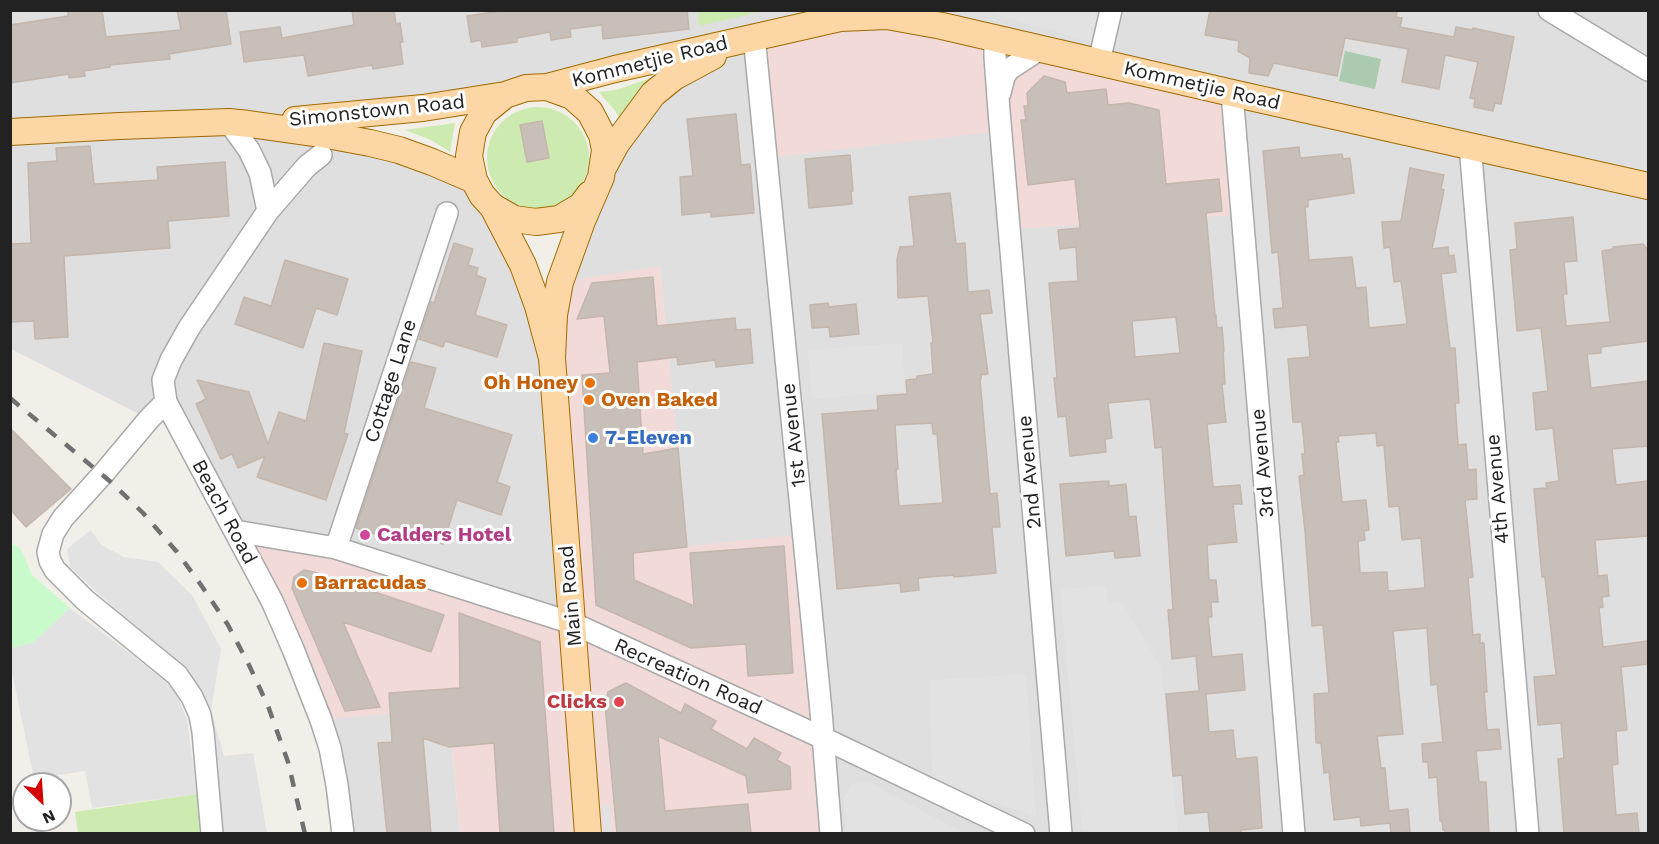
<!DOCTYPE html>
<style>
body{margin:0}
#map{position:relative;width:1659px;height:844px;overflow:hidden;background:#f2efe9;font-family:"Work Sans",sans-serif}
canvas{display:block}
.frame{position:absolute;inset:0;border:12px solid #222;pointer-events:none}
.north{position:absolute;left:12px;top:772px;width:60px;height:60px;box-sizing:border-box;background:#fff;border:2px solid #a7a7a7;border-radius:50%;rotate:155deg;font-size:16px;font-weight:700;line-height:24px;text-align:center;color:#222}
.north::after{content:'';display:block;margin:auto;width:21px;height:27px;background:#d40000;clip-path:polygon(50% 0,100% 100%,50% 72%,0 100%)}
</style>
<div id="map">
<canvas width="1659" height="844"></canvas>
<div class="frame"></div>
<div class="north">N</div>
</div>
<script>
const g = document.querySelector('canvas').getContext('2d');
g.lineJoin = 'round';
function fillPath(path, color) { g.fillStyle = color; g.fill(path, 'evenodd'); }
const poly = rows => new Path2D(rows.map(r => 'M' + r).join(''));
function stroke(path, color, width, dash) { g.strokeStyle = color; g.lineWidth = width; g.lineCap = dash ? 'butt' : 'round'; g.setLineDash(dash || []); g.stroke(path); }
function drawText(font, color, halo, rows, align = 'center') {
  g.font = font + ' "Work Sans",sans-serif'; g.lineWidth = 6; g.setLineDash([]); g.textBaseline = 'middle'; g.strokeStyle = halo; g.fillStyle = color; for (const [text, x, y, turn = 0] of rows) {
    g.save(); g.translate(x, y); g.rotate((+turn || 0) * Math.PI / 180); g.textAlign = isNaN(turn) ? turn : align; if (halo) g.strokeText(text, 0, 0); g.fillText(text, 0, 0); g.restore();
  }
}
const residential = poly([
 [10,11,1648,11,1648,833,831,833,687,547,660,267,560,282,582,221,680,54,253,124,474,180,529,280,572,623,235,531,166,402,149,419,11,349],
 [448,707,460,833,343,833,321,720]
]);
const commercial = poly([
 [840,18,1232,93,1242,215,1010,229,1001,131,766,158,754,36],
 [660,266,687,546,803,534,831,833,460,833,448,708,321,720,235,531,572,623,560,282]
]);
const grass = poly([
 [697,10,765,10,765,11,699,26],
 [654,77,642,87,619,118,616,112,599,92,616,90],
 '487 158a51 51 0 1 1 102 0a51 51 0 1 1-102 0Z',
 [455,123,450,152,431,140,405,130],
 [197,794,201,833,78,833,75,812]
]);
const cemetery = poly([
 [1345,51,1381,59,1375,89,1339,81]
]);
const park = poly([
 [14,544,21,549,32,575,70,608,33,643,11,648,10,546]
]);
const parking = poly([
 [984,11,1124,11,1115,49],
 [902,343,905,391,812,399,808,350],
 [91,530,101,545,124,557,158,562,192,595,221,649,211,710,224,756,253,753,267,833,222,833,183,672,70,567,67,549],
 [1106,586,1108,603,1122,602,1161,667,1178,833,1095,834,1082,829,1060,589],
 [70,608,173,686,187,720,197,794,92,808,85,771,34,779,11,667,10,648,33,643],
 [1026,674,1036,816,932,781,930,680],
 [868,782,934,817,965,833,847,833,844,797,852,784],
 [610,804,612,833,603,833,601,805]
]);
const building = poly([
 [68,10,102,10,106,37,181,30,177,10,226,10,231,44,169,54,170,59,110,65,110,67,84,71,85,76,69,78,69,74,10,83,10,25,68,16,68,10],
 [352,10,394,10,396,24,400,23,403,42,400,42,403,64,373,69,372,65,308,76,304,55,244,62,240,32,280,27,282,38,354,25,352,10],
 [507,10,687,10,689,29,603,39,602,25,570,29,571,37,551,40,550,32,517,38,517,42,482,47,481,40,471,42,467,16,507,10],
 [1210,10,1386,10,1397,12,1396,17,1402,18,1400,27,1454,37,1456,27,1473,30,1473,28,1514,37,1501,104,1495,103,1493,111,1474,107,1475,99,1470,98,1478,62,1445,55,1439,89,1402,82,1408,49,1345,38,1337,76,1274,63,1268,76,1249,73,1250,58,1238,51,1239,41,1205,35,1210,10],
 [1044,76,1065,82,1067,93,1106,89,1108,105,1129,103,1159,110,1166,184,1219,179,1222,211,1206,213,1215,315,1216,315,1217,328,1222,327,1224,351,1223,351,1225,384,1222,384,1226,422,1207,424,1213,487,1240,485,1242,504,1233,504,1237,542,1207,545,1209,580,1216,580,1218,602,1211,602,1212,617,1208,617,1212,657,1242,654,1245,690,1206,694,1209,732,1233,730,1236,759,1257,757,1262,828,1241,830,1241,834,1210,834,1208,812,1185,814,1182,775,1173,776,1166,694,1199,691,1196,656,1172,659,1168,610,1173,610,1162,447,1155,448,1150,399,1108,403,1112,438,1105,439,1106,452,1070,456,1066,416,1058,417,1054,378,1057,378,1049,283,1078,281,1076,247,1060,249,1058,230,1080,228,1075,179,1028,185,1021,120,1026,120,1024,106,1028,106,1027,93,1044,76],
 [1176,317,1180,353,1135,357,1132,321,1176,317],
 [736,114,741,165,750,164,754,213,711,217,711,212,682,215,680,177,693,176,687,119,736,114],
 [542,121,549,158,527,162,520,125,542,121],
 [90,146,94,184,158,180,157,167,225,162,229,216,168,221,170,248,64,256,68,337,35,339,34,321,10,322,10,244,31,243,28,163,57,161,56,148,90,146],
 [1299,147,1300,158,1342,154,1343,159,1350,158,1354,193,1308,200,1308,207,1305,207,1309,260,1352,257,1356,288,1366,287,1369,328,1407,324,1401,281,1394,282,1390,247,1384,248,1382,222,1401,221,1410,168,1444,175,1441,189,1444,190,1432,249,1448,247,1449,256,1454,255,1456,272,1441,274,1450,348,1455,348,1459,403,1455,403,1458,445,1466,444,1468,470,1476,469,1477,499,1465,500,1473,577,1468,578,1473,635,1480,634,1480,643,1484,643,1487,692,1484,692,1487,730,1499,729,1501,749,1476,751,1479,782,1486,782,1489,834,1445,834,1445,830,1443,830,1442,821,1440,821,1437,777,1429,778,1428,762,1423,762,1422,744,1443,742,1437,684,1431,685,1427,628,1393,631,1403,734,1377,736,1381,768,1385,768,1389,811,1408,809,1410,832,1391,834,1390,823,1361,826,1360,817,1334,820,1329,772,1324,773,1321,743,1316,743,1314,694,1329,693,1323,625,1312,626,1305,531,1299,476,1304,475,1302,454,1305,454,1302,422,1293,422,1288,359,1310,357,1307,325,1275,328,1273,309,1283,308,1278,252,1272,253,1263,151,1299,147],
 [1376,433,1377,446,1384,445,1389,507,1399,506,1402,540,1421,538,1425,588,1388,591,1387,572,1360,573,1358,541,1365,540,1364,531,1369,530,1366,500,1342,502,1336,442,1339,442,1338,436,1376,433],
 [850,155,853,191,851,191,852,204,809,208,805,159,850,155],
 [950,193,956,244,965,243,968,292,989,290,992,313,980,314,988,374,981,375,981,379,980,379,990,494,997,493,1000,527,992,527,996,573,954,577,953,575,918,578,919,590,901,592,900,583,837,589,822,414,878,410,877,396,907,394,906,380,917,379,917,376,933,374,931,343,933,343,928,296,898,298,897,259,900,247,914,246,909,197,950,193],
 [932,423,933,434,937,434,943,503,899,506,896,469,898,469,895,425,932,423],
 [1573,217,1577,261,1564,262,1567,294,1563,294,1566,326,1610,322,1602,251,1613,249,1613,247,1643,244,1648,250,1648,341,1601,347,1601,353,1587,354,1591,388,1648,381,1648,446,1612,449,1616,485,1648,481,1648,536,1595,540,1598,576,1607,575,1609,596,1602,597,1603,607,1599,608,1603,647,1648,641,1648,664,1621,667,1627,730,1616,731,1618,764,1612,765,1616,815,1637,813,1639,834,1564,834,1558,759,1564,758,1561,723,1538,725,1534,677,1556,675,1545,577,1542,577,1534,489,1547,488,1546,483,1559,481,1553,428,1536,430,1533,393,1548,391,1541,328,1517,331,1510,250,1517,249,1515,223,1573,217],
 [454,243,473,249,468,265,478,268,476,275,486,279,475,315,507,325,497,357,445,341,443,347,419,339,431,302,434,303,454,243],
 [285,260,348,279,337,315,316,308,303,348,235,324,244,297,271,306,285,260],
 [653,277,657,326,735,318,736,330,750,329,753,363,716,367,715,360,678,365,677,357,637,362,643,454,678,448,687,547,633,553,634,580,694,606,690,553,784,546,793,673,748,676,746,644,691,648,596,605,582,375,610,373,604,316,577,319,592,283,653,277],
 [828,303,829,307,856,304,859,334,830,337,829,327,812,328,810,305,828,303],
 [324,343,362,351,344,433,348,434,326,500,257,477,265,456,238,468,232,454,221,459,196,404,206,399,197,380,249,392,268,444,279,412,306,421,324,343],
 [411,362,436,368,424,408,512,435,497,482,510,487,501,515,457,500,443,544,407,532,404,543,356,528,411,362],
 [10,428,71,489,26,527,10,509,10,428],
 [1109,481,1109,486,1126,484,1129,517,1136,516,1140,556,1115,558,1114,551,1066,556,1060,484,1109,481],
 [304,570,314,572,444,615,431,652,343,622,380,707,345,711,292,588,294,577,304,570],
 [459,613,540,642,554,834,500,834,494,743,449,747,423,738,431,834,387,834,378,743,392,742,389,693,460,688,459,613],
 [626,683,681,713,685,704,716,721,711,729,747,749,754,738,781,753,777,760,790,767,791,789,748,793,746,776,658,736,665,811,748,804,751,834,617,834,605,705,608,692,626,683]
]);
const minor = poly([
 [1549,10,1648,70],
 [754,36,821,711,831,834],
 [995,38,995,57,999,111,1061,834],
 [1099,62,1111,10],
 [1000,93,1004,77,1008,70,1040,49],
 [1232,93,1294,834],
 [229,122,249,150,260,173,268,211],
 [1470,145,1528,834],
 [321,155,307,166,268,211,189,328,171,360,163,380,166,402,272,601,293,649,321,720,330,748,337,785,343,834],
 [166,402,149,419,103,474,63,518,53,534,48,552,50,561,55,570,85,600,177,675,192,697,200,715,203,732,212,834],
 [235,531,336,548,572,623,823,738,1024,834],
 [336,548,447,213]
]);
const major = poly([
 [547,87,615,69,840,18,887,16,942,26,1232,93,1648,186],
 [295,120,423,108,505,95],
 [10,132,119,126,229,122,249,124,327,135,370,143,399,150,432,162,474,180],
 [604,166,616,144,653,94,674,77,713,56],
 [493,207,514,219,536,222,559,219,581,206,590,194],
 [552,358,538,306,523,265,493,207,482,195,474,180,469,156,473,132,484,112,505,95,526,88,547,87,572,96,590,112,602,135,605,150,601,177,582,221,560,282,554,315,552,358,588,834]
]);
const rail = poly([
 [10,398,112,483,143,513,177,552,201,585,228,625,249,665,268,706,288,762,305,834]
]);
const markers = [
 [590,383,6,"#e8710a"],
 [589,400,6,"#e8710a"],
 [593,438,6,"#3f7fe0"],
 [365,535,6,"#d1479c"],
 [302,583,6,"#e8710a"],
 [619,702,6,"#e0444e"]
];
const streetNames = [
 ["Kommetjie Road",650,62,-14],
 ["Kommetjie Road",1202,86,13],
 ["Simonstown Road",377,111,-6],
 ["Cottage Lane",391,381,-72],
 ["1st Avenue",794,435,-96],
 ["3rd Avenue",1263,463,-95],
 ["2nd Avenue",1030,472,-95],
 ["4th Avenue",1498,489,-95],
 ["Beach Road",224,512,62],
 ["Main Road",571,596,-95],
 ["Recreation Road",688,677,24]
];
const foodNames = [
 ["Oh Honey",578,383,"right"],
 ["Oven Baked",601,400],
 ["Barracudas",314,583]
];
const shopNames = [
 ["7-Eleven",605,438]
];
const hotelNames = [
 ["Calders Hotel",377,535]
];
const healthNames = [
 ["Clicks",607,702]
];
fillPath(residential, '#e0dfdf');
fillPath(commercial, '#f2dad9');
fillPath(grass, '#cdebb0');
fillPath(cemetery, '#aacbaf');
fillPath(park, '#c8facc');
fillPath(parking, '#e2e2e2');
fillPath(building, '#c7bfb8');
stroke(building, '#c4b6ab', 1.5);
stroke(minor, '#a9a9a9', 24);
stroke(major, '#a06b00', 28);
stroke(minor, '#fff', 21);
stroke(major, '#fcd6a4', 26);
stroke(rail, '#707070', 4.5, [12, 12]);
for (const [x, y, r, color] of markers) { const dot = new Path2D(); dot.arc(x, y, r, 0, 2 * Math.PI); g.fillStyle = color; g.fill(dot); stroke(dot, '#fff', 2); }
drawText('20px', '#222', '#fff', streetNames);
drawText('bold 20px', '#c56008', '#fff', foodNames, 'left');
drawText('bold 20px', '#366cbe', '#fff', shopNames, 'left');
drawText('bold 20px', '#b23c85', '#fff', hotelNames, 'left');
drawText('bold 20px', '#be3a42', '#fff', healthNames, 'right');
</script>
